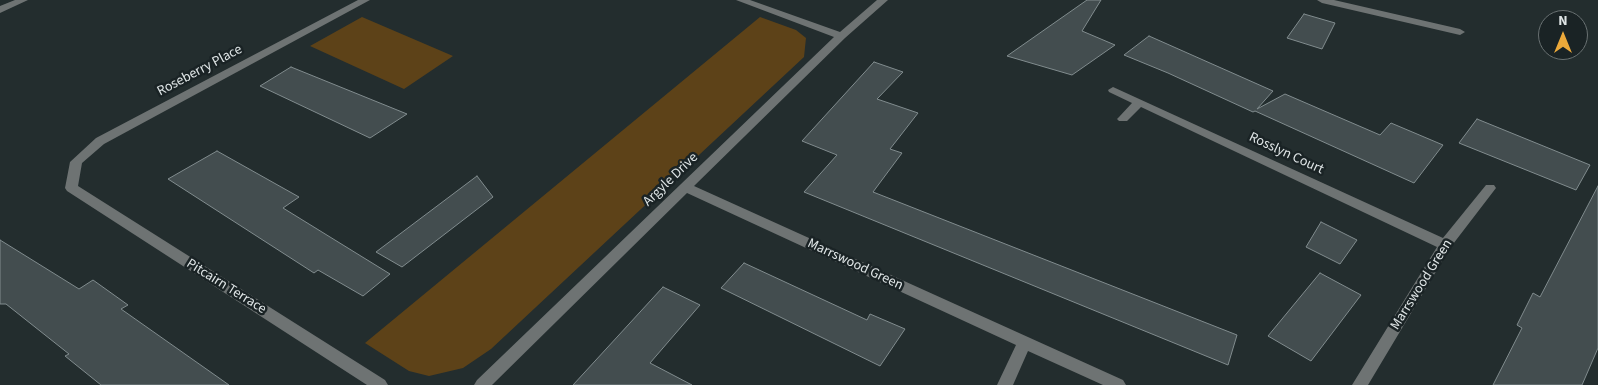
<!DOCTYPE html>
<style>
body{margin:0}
#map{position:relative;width:1598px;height:385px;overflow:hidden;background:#232d2e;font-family:"Source Sans 3",sans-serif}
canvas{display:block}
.north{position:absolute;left:1538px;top:10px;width:50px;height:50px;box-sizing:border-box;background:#1a2325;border:1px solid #697172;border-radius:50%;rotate:0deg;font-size:14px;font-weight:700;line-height:20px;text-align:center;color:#dfe5e6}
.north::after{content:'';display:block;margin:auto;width:18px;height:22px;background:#eca93a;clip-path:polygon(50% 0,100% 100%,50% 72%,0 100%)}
</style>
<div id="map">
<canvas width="1598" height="385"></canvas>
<div class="north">N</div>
</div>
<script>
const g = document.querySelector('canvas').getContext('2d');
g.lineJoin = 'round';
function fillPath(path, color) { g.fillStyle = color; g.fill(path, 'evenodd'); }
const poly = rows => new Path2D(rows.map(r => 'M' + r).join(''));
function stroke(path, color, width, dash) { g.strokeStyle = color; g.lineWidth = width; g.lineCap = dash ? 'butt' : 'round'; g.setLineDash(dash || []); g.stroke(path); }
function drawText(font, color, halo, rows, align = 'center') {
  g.font = font + ' "Source Sans 3",sans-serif'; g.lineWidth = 5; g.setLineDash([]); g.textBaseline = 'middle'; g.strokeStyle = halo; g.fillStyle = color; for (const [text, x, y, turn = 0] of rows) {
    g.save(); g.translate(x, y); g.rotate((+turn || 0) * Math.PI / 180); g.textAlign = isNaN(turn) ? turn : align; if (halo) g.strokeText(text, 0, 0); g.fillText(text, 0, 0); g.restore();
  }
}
const green = poly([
 [362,17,453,56,404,89,310,46],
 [760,17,796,30,806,38,804,57,491,349,463,368,429,376,409,371,365,343]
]);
const building = poly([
 [1087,0,1101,0,1082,31,1115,45,1072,75,1007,56,1087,0],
 [1304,14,1335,23,1322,49,1287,38,1304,14],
 [1149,36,1273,91,1257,109,1285,94,1380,135,1391,123,1443,145,1414,183,1255,111,1253,112,1168,73,1124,55,1149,36],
 [874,62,903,72,877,99,918,113,890,149,902,153,873,192,1237,335,1228,365,804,192,837,155,802,141,874,62],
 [291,67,407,114,370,138,260,86,291,67],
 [1477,119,1590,165,1576,190,1459,143,1477,119],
 [217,151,299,197,283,208,390,274,363,296,318,270,314,273,168,179,217,151],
 [477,176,493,197,402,267,376,252,477,176],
 [1598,186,1598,348,1582,385,1493,385,1522,328,1517,325,1533,293,1540,297,1598,186],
 [1321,222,1357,240,1340,264,1306,247,1321,222],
 [0,240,79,289,93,280,128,305,121,309,229,385,101,385,65,356,69,354,6,304,0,304,0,240],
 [744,263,867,320,870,314,905,329,880,366,721,288,744,263],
 [1320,273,1361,295,1311,361,1268,336,1320,273],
 [663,287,700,305,650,363,692,385,573,385,663,287]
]);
const minor = poly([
 [15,0,28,0,0,13,0,6,15,0],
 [358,0,370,0,104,144,82,163,78,186,385,380,388,385,367,385,67,191,65,188,70,162,96,138,358,0],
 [736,0,750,0,840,32,877,0,888,0,845,38,694,186,1123,380,1126,385,1103,385,1028,351,1013,385,997,385,1016,345,687,193,492,385,474,385,477,380,834,37,736,0],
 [1317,0,1334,0,1460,29,1465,32,1460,35,1322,3,1317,0],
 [1113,87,1443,238,1486,185,1494,185,1496,188,1450,248,1368,385,1352,385,1437,247,1141,107,1127,121,1119,121,1117,119,1119,117,1132,103,1109,92,1108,90,1113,87]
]);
const streetNames = [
 ["Roseberry Place",200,71,-28],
 ["Rosslyn Court",1286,154,25],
 ["Argyle Drive",671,180,-44],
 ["Marrswood Green",855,265,25],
 ["Marrswood Green",1422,285,-58],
 ["Pitcairn Terrace",226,287,32]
];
fillPath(green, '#5d4218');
fillPath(building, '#434d4f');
stroke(building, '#818c8e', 1);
fillPath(minor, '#6e7373');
drawText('14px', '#dfe5e6', '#1a2325', streetNames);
</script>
